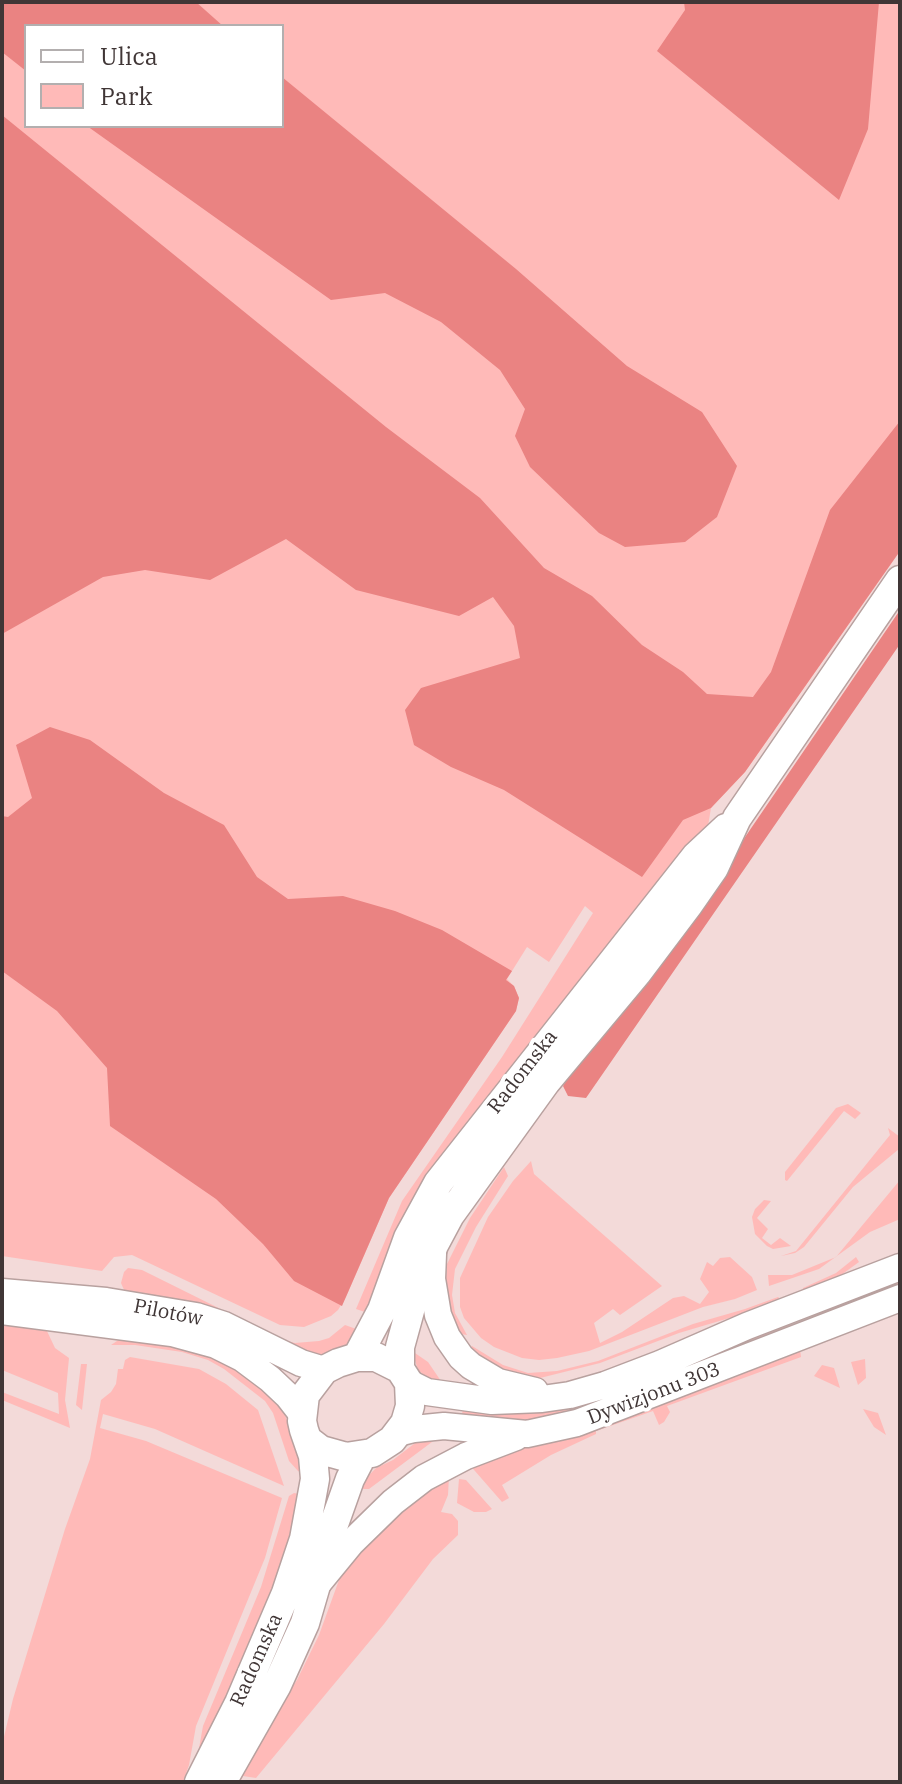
<!DOCTYPE html>
<meta charset="utf-8">
<style>
body{margin:0}
#map{position:relative;width:902px;height:1784px;overflow:hidden;background:#f3dad9;font-family:"IBM Plex Serif",serif}
canvas{display:block}
.frame{position:absolute;inset:0;border:4px solid #403636;pointer-events:none}
.legend{position:absolute;left:24px;top:24px;width:260px;height:104px;box-sizing:border-box;background:#fff;border:2px solid #b3afaf;margin:0;padding:10px 14px;list-style:none;font-size:24px;color:#403636}
.legend li{display:flex;align-items:center;gap:16px;height:40px}
.legend b{width:40px;border:2px solid #b3afaf}
</style>
<div id="map">
<canvas width="902" height="1784"></canvas>
<div class="frame"></div>
<ul class="legend">
<li><b style="height:10px;background:#fff"></b>Ulica</li>
<li><b style="height:22px;background:#ffbab8"></b>Park</li>
</ul>
</div>
<script>
const g = document.querySelector('canvas').getContext('2d');
g.lineJoin = 'round';
function fillPath(path, color) { g.fillStyle = color; g.fill(path, 'evenodd'); }
const poly = rows => new Path2D(rows.map(r => 'M' + r).join(''));
function stroke(path, color, width, dash) { g.strokeStyle = color; g.lineWidth = width; g.lineCap = dash ? 'butt' : 'round'; g.setLineDash(dash || []); g.stroke(path); }
function drawText(font, color, halo, rows, align = 'center') {
  g.font = font + ' "IBM Plex Serif",serif'; g.lineWidth = 8; g.setLineDash([]); g.textBaseline = 'middle'; g.strokeStyle = halo; g.fillStyle = color; for (const [text, x, y, turn = 0] of rows) {
    g.save(); g.translate(x, y); g.rotate((+turn || 0) * Math.PI / 180); g.textAlign = isNaN(turn) ? turn : align; if (halo) g.strokeText(text, 0, 0); g.fillText(text, 0, 0); g.restore();
  }
}
const green = poly([
 [2,2,900,2,900,551,745,772,711,808,708,826,426,1183,368,1313,356,1309,402,1201,502,1057,593,913,585,906,549,962,527,947,507,979,514,986,519,998,516,1011,389,1198,346,1297,338,1310,331,1316,304,1327,280,1325,132,1255,114,1257,102,1271,2,1256],
 [26,26,282,26,282,126,26,126],
 [848,1104,861,1113,855,1119,844,1111,787,1181,785,1180,785,1172,836,1108],
 [888,1128,900,1137,899,1149,853,1187,804,1247,795,1253,781,1256,796,1251,890,1135],
 [531,1161,534,1174,662,1286,620,1315,613,1309,594,1323,600,1343,622,1332,673,1298,684,1296,700,1304,709,1292,700,1279,707,1262,713,1266,720,1258,730,1257,752,1277,757,1290,735,1299,703,1307,589,1351,557,1358,539,1360,522,1358,494,1347,481,1338,464,1318,460,1307,460,1278,488,1217,513,1181],
 [504,1167,508,1176,476,1227,455,1269,452,1295,455,1313,467,1335,453,1333,444,1305,447,1264,470,1218],
 [900,1180,900,1219,870,1232,819,1269,769,1286,768,1275,792,1275,836,1257],
 [764,1200,771,1201,757,1218,768,1229,762,1238,771,1245,780,1238,791,1246,773,1249,767,1246,755,1234,752,1217,755,1209],
 [856,1257,859,1262,837,1278,802,1292,803,1288,836,1273],
 [128,1268,142,1270,283,1340,295,1343,319,1341,329,1338,345,1325,359,1330,347,1345,317,1356,125,1292,121,1283,124,1272],
 [900,1276,900,1286,813,1319,809,1310],
 [778,1297,782,1300,753,1311,679,1333,600,1363,540,1378,521,1379,503,1374,467,1351,472,1346,503,1365,528,1373,557,1371,598,1361,693,1324,745,1309],
 [2,1318,46,1329,55,1348,69,1358,65,1400,70,1428,2,1400,2,1392,59,1414,58,1393,2,1370],
 [789,1318,792,1329,587,1408,529,1421,503,1423,461,1421,463,1408,488,1411],
 [129,1337,219,1356,254,1382,282,1406,306,1474,298,1471,289,1461,273,1413,265,1401,224,1369,208,1360,182,1352,135,1345,111,1345,120,1339],
 [800,1348,801,1357,667,1406,670,1412,664,1422,659,1425,653,1411,596,1431,596,1434,551,1455,502,1485,509,1498,502,1502,468,1463,501,1452,548,1442],
 [412,1351,428,1362,443,1384,427,1378,418,1370],
 [130,1357,199,1369,226,1384,258,1410,284,1486,155,1429,103,1414,100,1428,146,1441,282,1498,265,1558,196,1726,189,1765,183,1782,2,1782,2,1745,13,1699,65,1529,90,1459,101,1400,111,1392,116,1384,118,1369,123,1369,125,1360],
 [865,1359,866,1378,858,1385,851,1362],
 [81,1364,87,1364,82,1410,76,1405],
 [822,1365,834,1368,840,1388,814,1376],
 [863,1409,878,1413,886,1435,874,1427],
 [436,1439,369,1489,359,1489,364,1480,376,1468,393,1460,419,1440],
 [449,1476,448,1495,441,1512,452,1514,458,1521,458,1535,433,1559,384,1624,256,1778,243,1776,240,1782,229,1782,297,1680,319,1635,343,1569,404,1503],
 [459,1479,466,1480,492,1509,486,1512,474,1512,457,1503],
 [294,1493,304,1495,268,1607,196,1765,203,1726,261,1587,289,1496]
]);
const forest = poly([
 [2,2,196,2,223,26,26,26,26,71,2,52],
 [684,2,879,2,868,129,839,200,657,51,685,10],
 [282,77,516,269,627,366,702,412,737,466,717,517,685,542,625,547,599,533,530,467,515,436,525,409,500,370,441,322,385,293,331,300,87,126,282,126],
 [2,115,386,427,480,498,544,568,592,596,642,645,683,672,707,694,753,697,771,672,830,510,900,421,900,551,745,772,711,808,683,820,642,877,504,790,451,767,414,745,405,710,421,688,520,658,514,626,493,597,459,616,356,590,286,539,210,580,145,570,103,577,2,634],
 [900,610,900,644,586,1098,568,1096,563,1086,572,1071,741,843],
 [50,727,90,740,164,793,224,825,257,877,288,899,343,896,395,911,442,930,512,971,506,980,514,986,519,998,516,1011,389,1198,342,1306,294,1281,263,1244,216,1199,110,1126,107,1068,57,1011,2,971,2,816,8,817,32,798,16,745]
]);
const secondary = poly([
 [433,1254,432,1279,438,1315,447,1337,461,1357,471,1366,498,1382,535,1391],
 [2,1292,106,1301,196,1316,224,1325,301,1363,324,1370],
 [2,1311,172,1333,216,1345,242,1358,270,1379,288,1396,302,1414],
 [409,1383,427,1392,492,1401,542,1399,570,1395,605,1385,660,1364,747,1326,900,1267],
 [398,1433,414,1429,444,1426,527,1434,577,1423,900,1298],
 [319,1582,351,1543,393,1502,424,1478,466,1456,516,1437]
]);
const primary = poly([
 [357,1357,382,1310,408,1238,438,1183,696,856,726,828],
 [400,1369,400,1347,411,1307,434,1245,450,1215,546,1082,637,973,689,904,714,868,737,818,900,580],
 [199,1782,239,1703,286,1593,304,1539,315,1479,313,1456,304,1430,302,1421,305,1395,324,1370,338,1363,357,1357,376,1357,400,1369,409,1383,410,1406,405,1423,392,1440,372,1453,346,1457,321,1450,308,1440],
 [222,1782,277,1685,305,1623,333,1527,350,1479,362,1456]
]);
const streetNames = [
 ["Radomska",523,1072,-52],
 ["Pilotów",168,1313,11],
 ["Dywizjonu 303",654,1394,-21],
 ["Radomska",257,1660,-66]
];
fillPath(green, '#ffbab8');
fillPath(forest, '#ea8382');
stroke(secondary, '#b8a19f', 29);
stroke(primary, '#b8a19f', 31);
stroke(secondary, '#fff', 26);
stroke(primary, '#fff', 28);
drawText('20px', '#403636', '#fff', streetNames);
</script>
